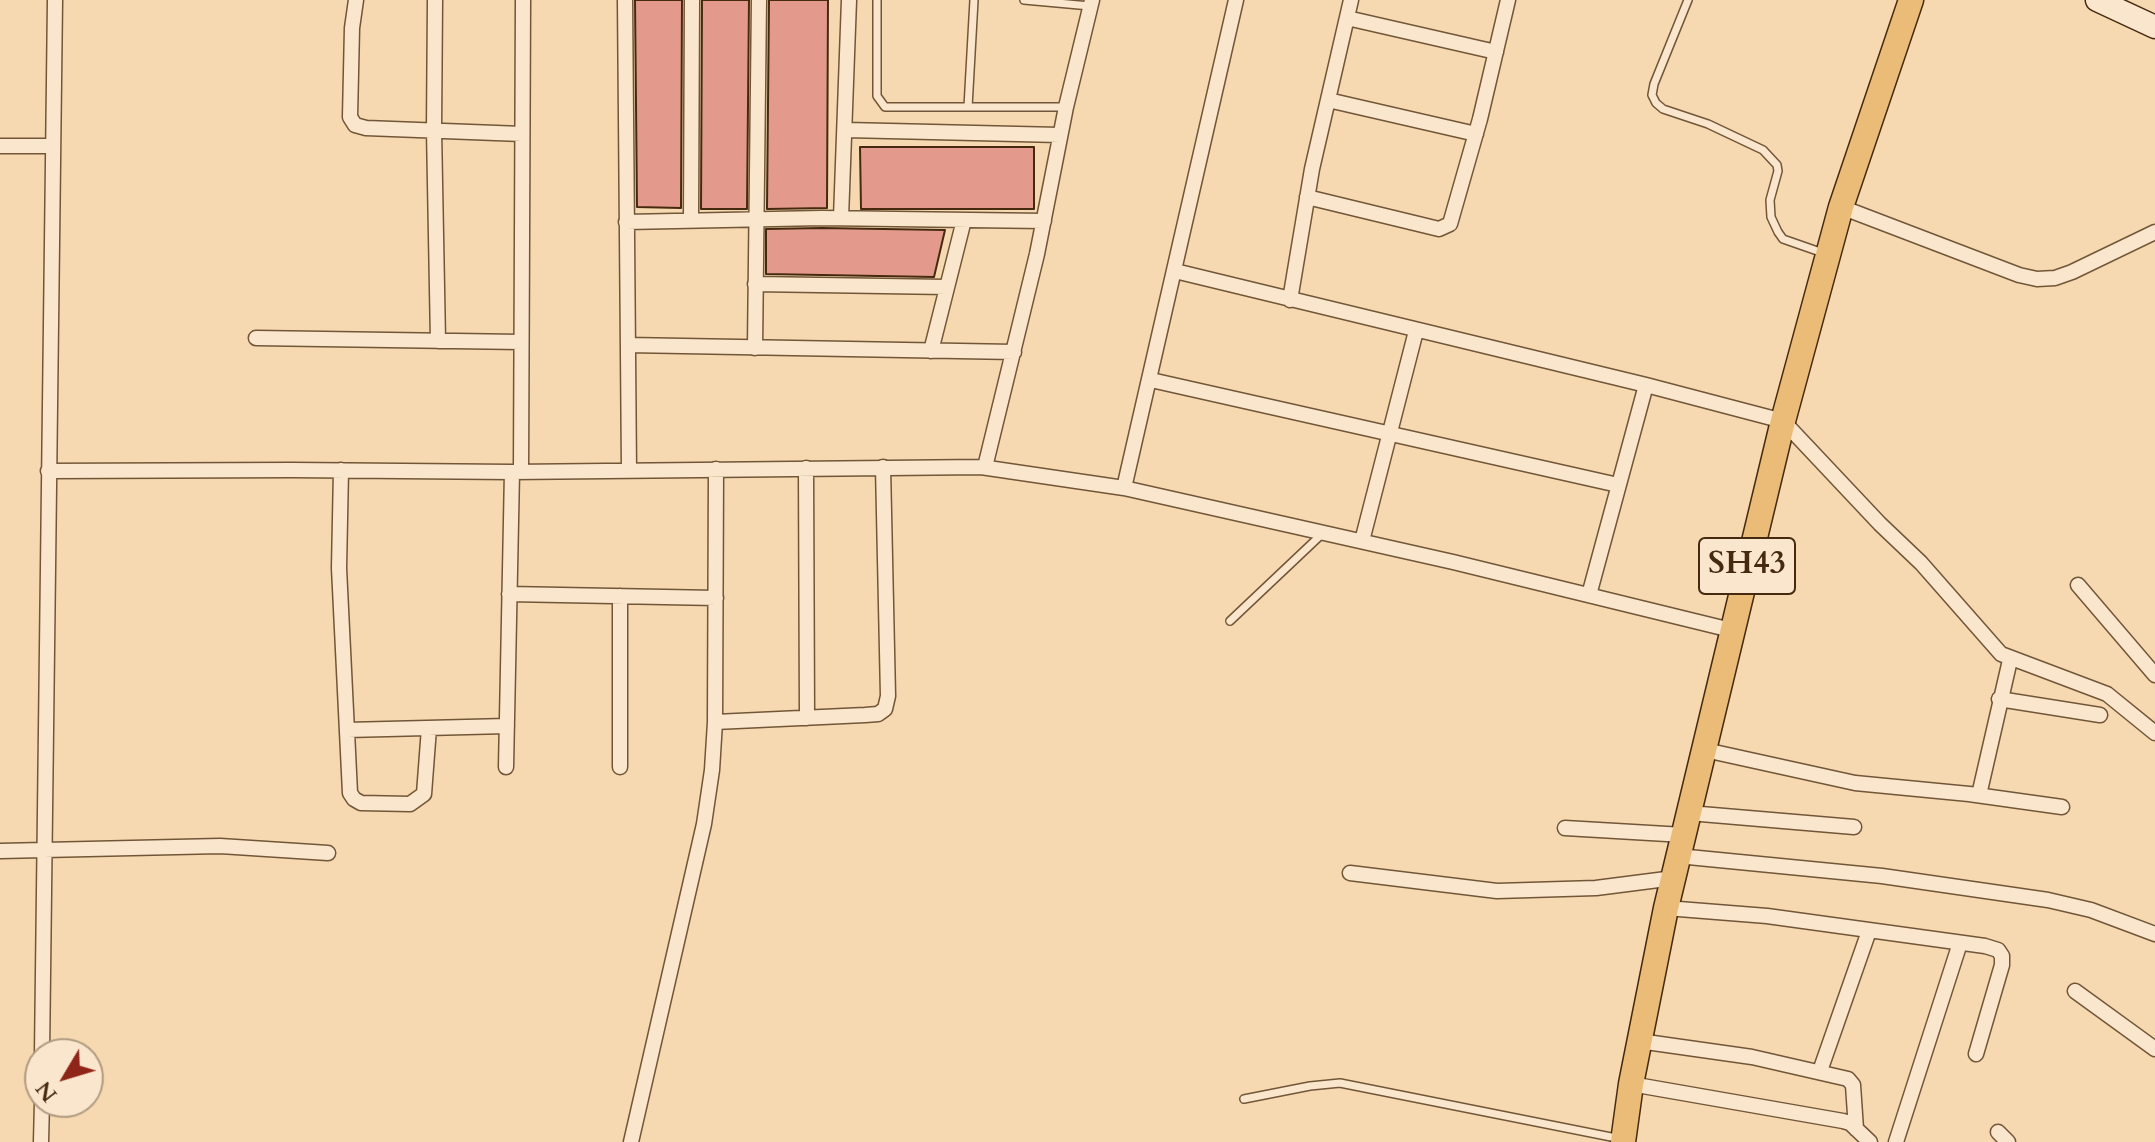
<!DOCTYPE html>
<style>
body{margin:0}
#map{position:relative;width:2155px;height:1142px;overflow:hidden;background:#f6d9b0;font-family:Cardo,serif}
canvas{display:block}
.north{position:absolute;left:24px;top:1038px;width:80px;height:80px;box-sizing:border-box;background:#f9e6cc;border:2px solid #b19b81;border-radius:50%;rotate:232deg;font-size:22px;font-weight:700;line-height:32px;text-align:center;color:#462a10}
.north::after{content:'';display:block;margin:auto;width:28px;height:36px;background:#8f2418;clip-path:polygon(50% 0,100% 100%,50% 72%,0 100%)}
</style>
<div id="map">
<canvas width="2155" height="1142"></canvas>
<div class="north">N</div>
</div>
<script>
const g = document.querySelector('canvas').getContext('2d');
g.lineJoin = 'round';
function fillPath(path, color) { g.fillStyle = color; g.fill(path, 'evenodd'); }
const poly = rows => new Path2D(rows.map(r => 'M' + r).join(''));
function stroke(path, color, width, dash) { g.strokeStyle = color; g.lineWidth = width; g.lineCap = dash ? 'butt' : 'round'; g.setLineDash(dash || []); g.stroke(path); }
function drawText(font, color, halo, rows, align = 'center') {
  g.font = font + ' Cardo,serif'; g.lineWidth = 6; g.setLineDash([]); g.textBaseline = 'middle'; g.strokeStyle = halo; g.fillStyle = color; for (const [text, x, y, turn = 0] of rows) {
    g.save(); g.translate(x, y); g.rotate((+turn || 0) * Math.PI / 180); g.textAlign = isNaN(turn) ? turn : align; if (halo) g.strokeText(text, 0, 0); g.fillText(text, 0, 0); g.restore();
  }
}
const building = poly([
 [635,0,682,0,681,208,637,207,635,0],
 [702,0,749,0,747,209,701,209,702,0],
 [769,0,828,0,827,208,767,209,769,0],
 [860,147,1034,147,1034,209,861,209,860,147],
 [822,228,945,230,934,277,766,274,766,229,822,228]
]);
const lane = poly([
 [877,0,877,96,885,107,1066,107],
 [1024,0,1090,6],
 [1688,0,1654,84,1652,95,1656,103,1663,109,1708,124,1763,150,1777,165,1778,171,1770,200,1771,217,1778,232,1783,239,1826,254],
 [968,107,974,0],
 [1230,621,1322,534],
 [1244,1099,1310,1086,1340,1083,1621,1139]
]);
const street = poly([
 [356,0,352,28,350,117,355,125,366,128,522,134],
 [435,0,434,130,438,341],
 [625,0,629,470],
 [1347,18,1496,52],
 [1328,100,1476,134],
 [846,130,1060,135],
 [0,146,53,146],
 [1307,197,1439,229,1450,224,1480,119,1508,0],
 [1841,207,2019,275,2037,279,2055,278,2072,272,2155,232],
 [841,218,849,0],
 [691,219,692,0],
 [626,222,822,218,1044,221],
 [1175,271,1646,385,1783,421,1880,524,1921,563,2001,654,2107,694,2155,733],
 [755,284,947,287],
 [1290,300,1312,169,1351,0],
 [256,338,521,342],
 [628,345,1014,352],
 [755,348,759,0],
 [931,351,964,220],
 [1151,380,1618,485],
 [985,467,1037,254,1066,107,1092,0],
 [806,468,807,718],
 [341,470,339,568,350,793,354,799,361,803,410,804,424,794,429,728],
 [48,471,292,470,512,472,981,467,1124,488,1453,562,1731,630],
 [521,472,523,0],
 [1124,488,1236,0],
 [1362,541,1416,331],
 [2078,585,2155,675],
 [509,594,716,598],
 [1589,595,1646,385],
 [1999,699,2100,715],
 [715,722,865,715,878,714,885,709,888,696,883,467],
 [347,730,507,726],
 [1705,750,1855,783,1969,794,2062,807],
 [506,767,512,472],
 [620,767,620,596],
 [1979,795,2010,660],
 [1689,813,1854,827],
 [1565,828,1684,835],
 [0,851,220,846,328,853],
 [1678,856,1882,876,2048,900,2091,910,2155,934],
 [1350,873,1497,891,1596,888,1674,878],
 [1666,908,1767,916,1985,946,1998,950,2002,956,2002,965,1976,1054],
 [2075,991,2155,1049],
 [1639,1041,1752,1057,1848,1079,1853,1085,1856,1129],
 [42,1054,55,0],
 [1820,1071,1869,931],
 [1631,1084,1843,1121,1850,1123,1870,1142],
 [1998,1132,2008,1142],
 [41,1142,42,1102],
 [631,1142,704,824,712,770,715,722,716,469],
 [1896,1142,1960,943]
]);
const secondary = poly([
 [2097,0,2155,27]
]);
const primary = poly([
 [1623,1142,1631,1084,1666,908,1783,421,1841,207,1911,0]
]);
const shields = [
 [1747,566,96]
];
const shieldNames = [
 ["SH43",1747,566]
];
fillPath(building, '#e39a8c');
stroke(building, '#462a10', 2);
stroke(lane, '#725638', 10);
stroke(street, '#725638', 17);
stroke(secondary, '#462a10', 25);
stroke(primary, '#462a10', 27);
stroke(lane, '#f9e6cc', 7);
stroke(street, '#f9e6cc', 14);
stroke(secondary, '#f9e6cc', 22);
stroke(primary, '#ebbc78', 24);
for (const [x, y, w] of shields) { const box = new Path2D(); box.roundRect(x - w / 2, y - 28, w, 56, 6); g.fillStyle = '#f9e6cc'; g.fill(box); stroke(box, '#462a10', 2); }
drawText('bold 32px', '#462a10', null, shieldNames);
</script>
